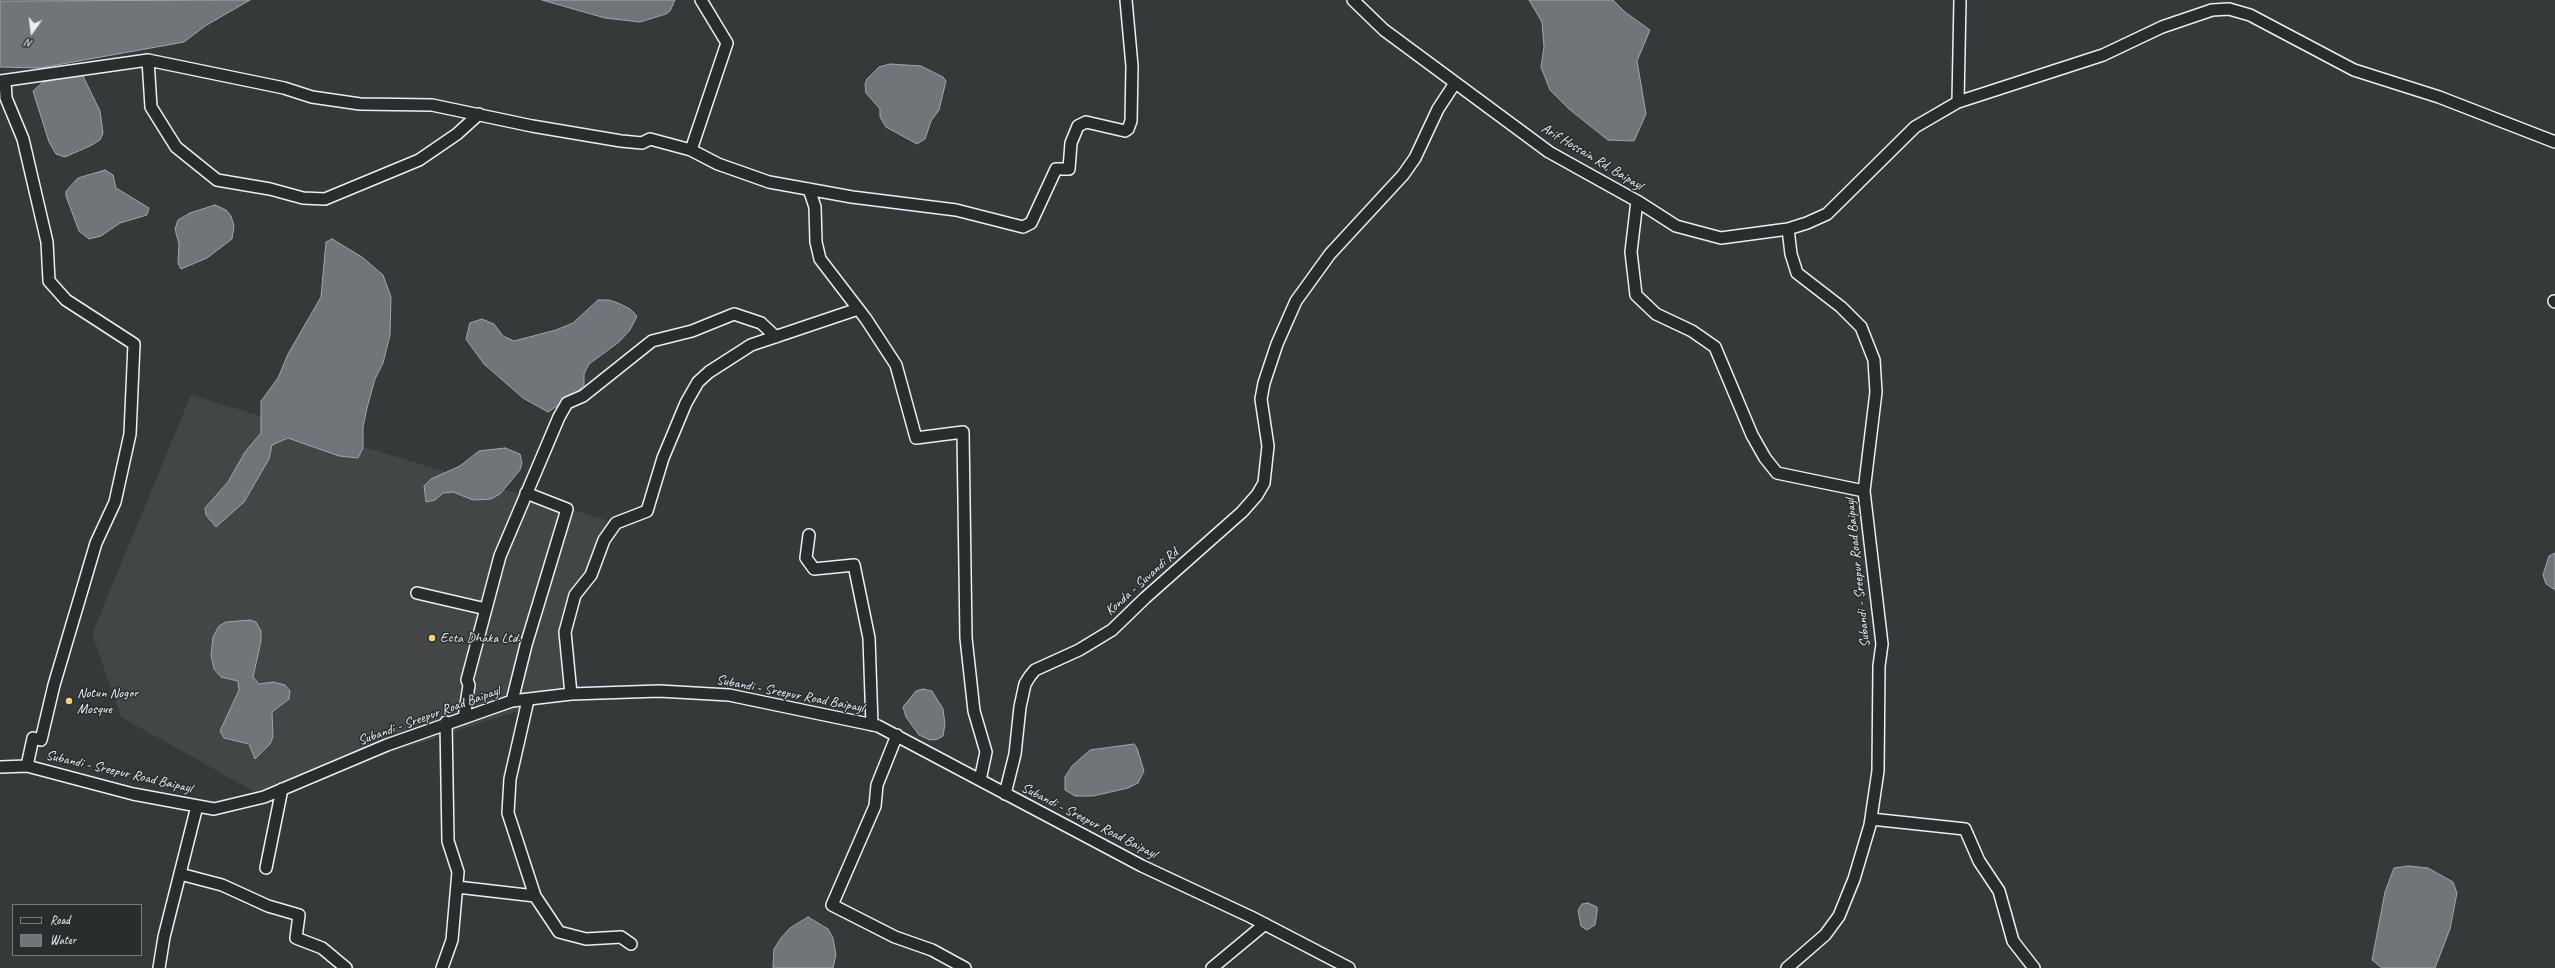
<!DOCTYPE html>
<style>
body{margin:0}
#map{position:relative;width:2555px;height:968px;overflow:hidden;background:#35393a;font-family:Caveat,sans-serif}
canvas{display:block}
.legend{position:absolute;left:12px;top:904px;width:130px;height:52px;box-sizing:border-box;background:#2a2d2e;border:1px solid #767b7f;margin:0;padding:5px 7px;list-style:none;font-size:12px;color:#e8f1f8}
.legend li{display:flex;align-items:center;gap:8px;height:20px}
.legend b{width:20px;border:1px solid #767b7f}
.north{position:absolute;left:12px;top:12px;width:40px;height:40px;-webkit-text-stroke:3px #2a2d2e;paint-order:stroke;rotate:194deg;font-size:11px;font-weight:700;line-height:16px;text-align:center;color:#e8f1f8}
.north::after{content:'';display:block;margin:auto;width:14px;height:18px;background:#e8f1f8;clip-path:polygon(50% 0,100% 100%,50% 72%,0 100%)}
</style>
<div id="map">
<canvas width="2555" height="968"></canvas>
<ul class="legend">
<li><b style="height:5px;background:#2a2d2e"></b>Road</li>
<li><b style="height:11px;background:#707579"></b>Water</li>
</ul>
<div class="north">N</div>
</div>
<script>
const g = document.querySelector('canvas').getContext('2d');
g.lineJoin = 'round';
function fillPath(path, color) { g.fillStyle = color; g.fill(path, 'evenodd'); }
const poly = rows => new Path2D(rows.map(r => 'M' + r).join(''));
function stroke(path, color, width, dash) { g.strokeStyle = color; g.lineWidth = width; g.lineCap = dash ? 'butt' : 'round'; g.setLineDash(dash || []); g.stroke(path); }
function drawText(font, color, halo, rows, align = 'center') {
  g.font = font + ' Caveat,sans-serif'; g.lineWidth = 3; g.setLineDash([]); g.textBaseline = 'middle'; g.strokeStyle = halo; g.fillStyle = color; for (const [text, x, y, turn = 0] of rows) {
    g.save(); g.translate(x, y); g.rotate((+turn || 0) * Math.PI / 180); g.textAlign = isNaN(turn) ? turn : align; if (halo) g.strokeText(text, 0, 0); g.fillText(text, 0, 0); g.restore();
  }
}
const built = poly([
 [191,395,616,523,565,632,571,694,305,780,264,797,121,717,92,634]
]);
const water = poly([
 [250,0,205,26,184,42,40,68,0,67,0,1,250,0],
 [542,0,675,0,670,11,666,14,640,22,605,18,542,0],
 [1529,0,1613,0,1625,12,1650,30,1637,61,1646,114,1634,141,1608,140,1569,109,1550,90,1541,67,1544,47,1542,22,1529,0],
 [890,64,921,66,943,77,946,81,939,110,931,121,925,139,917,144,886,127,880,117,880,109,866,93,865,84,867,79,879,67,890,64],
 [82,74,100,111,103,133,100,140,90,146,65,157,56,154,49,142,33,91,43,82,82,74],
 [105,170,113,175,116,188,149,208,147,215,120,223,101,236,89,239,79,231,66,196,66,191,78,178,105,170],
 [215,205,226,210,231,216,234,226,232,239,207,258,181,269,178,263,179,244,175,229,178,220,190,213,215,205],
 [332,239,362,257,383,275,391,297,390,335,383,363,375,379,367,408,363,427,363,448,358,458,339,456,288,438,272,445,269,459,244,502,216,527,206,515,205,508,228,482,245,452,261,433,261,401,278,378,288,354,321,297,326,242,332,239],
 [598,300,609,300,618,303,630,309,637,316,630,330,619,342,589,364,584,374,584,385,575,394,548,412,523,398,484,364,466,339,470,323,482,319,494,324,503,336,514,341,556,330,573,323,598,300],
 [505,448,520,454,522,463,520,470,500,494,491,499,473,500,453,492,443,493,435,500,426,502,424,486,431,479,460,466,479,451,505,448],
 [2555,553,2555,590,2546,584,2543,575,2549,556,2555,553],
 [250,620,256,622,261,631,261,641,253,677,259,684,273,682,285,685,290,691,289,699,272,712,273,737,270,744,255,759,249,744,224,738,220,731,239,690,238,681,221,677,214,669,211,655,213,637,219,626,226,622,250,620],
 [923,689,932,691,943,709,945,724,943,736,938,739,930,740,919,735,906,717,903,707,916,691,923,689],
 [1134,744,1137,748,1144,771,1138,783,1128,788,1093,796,1075,796,1065,790,1065,777,1072,766,1090,750,1134,744],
 [2408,866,2428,868,2453,882,2457,893,2450,929,2435,968,2382,968,2372,960,2385,892,2394,868,2408,866],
 [1588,903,1597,907,1597,912,1595,925,1587,930,1581,926,1578,910,1582,904,1588,903],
 [808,917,828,929,833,938,836,955,833,968,773,968,774,949,781,938,790,928,808,917]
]);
const minor = poly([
 [1353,0,1384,30,1549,152,1637,201,1676,226,1721,238,1788,229,1807,223,1827,214,1915,127,1958,102,2103,55,2162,27,2212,10,2229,9,2250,15,2354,70,2439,97,2555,142],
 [148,60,284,88,312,97,360,104,432,105,532,126,621,141,642,143,650,139,691,150,718,164,769,182,852,197,956,210,1023,227,1031,223,1056,169,1069,169,1071,143,1078,126,1086,122,1125,131,1128,129,1131,121,1132,66,1126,0],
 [0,81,148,60,151,107,176,147,217,180,270,189,303,198,325,199,419,160,457,134,479,114],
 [5,81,6,98,23,139,47,242,49,281,66,300,134,344,130,434,115,502,96,543,54,685,41,740,33,738,27,766],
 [1958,102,1960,0],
 [691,150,727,43,701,0],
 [809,189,815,207,816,242,820,259,866,319,896,365,916,438,963,432,966,638,974,711,986,752,980,780],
 [1637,201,1631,252,1636,295,1656,314,1692,331,1715,347,1752,435,1765,458,1777,473,1864,491],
 [2554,301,2555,302],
 [809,535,806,558,814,569,854,565,869,638,872,725],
 [417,593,486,609],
 [571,694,565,632,575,595,591,575,604,540,616,523,647,511,663,458,686,403,698,382,709,372,751,345,858,309],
 [528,700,510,779,508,813,535,896],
 [512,701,526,645,567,509,526,493],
 [464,718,469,685,467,680,500,556,559,417,567,403,583,396,652,341,692,331,734,314,761,323,776,337],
 [897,735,877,785,875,806,832,905,895,937,932,950,965,968],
 [0,767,27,766,133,794,214,809,264,797,387,745,512,701,571,694,659,691,729,695,878,726,1142,866,1251,917,1349,968],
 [1005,794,1015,754,1020,707,1025,684,1030,676,1035,670,1079,650,1112,630,1145,598,1242,512,1257,495,1264,483,1268,446,1261,399,1264,383,1277,344,1296,301,1330,254,1403,175,1415,158,1438,109,1455,83],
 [1871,819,1965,829,1979,861,1999,891,2013,941,2034,968],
 [266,868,282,789],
 [180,874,222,885,268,906,299,915,296,938,322,948,346,968],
 [457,887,535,896,559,932,586,939,621,937,631,944],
 [159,968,164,937,197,806],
 [442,968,452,940,458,872,448,841,446,722],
 [1212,968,1265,924],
 [1787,968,1825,935,1839,916,1854,879,1870,825,1878,771,1879,666,1882,644,1864,491,1876,392,1874,360,1861,327,1841,307,1797,273,1791,254,1788,229]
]);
const markers = [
 [432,638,4,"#ffd166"],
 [69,701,4,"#ffd166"]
];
const streetNames = [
 ["Arif Hossain Rd, Baipayl",1592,157,31],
 ["Subandi - Sreepur Road Baipayl",1858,573,-96],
 ["Konda - Suvandi Rd",1142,582,-42],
 ["Subandi - Sreepur Road Baipayl",790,694,11],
 ["Subandi - Sreepur Road Baipayl",429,716,-20],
 ["Subandi - Sreepur Road Baipayl",119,772,13],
 ["Subandi - Sreepur Road Baipayl",1089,821,27]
];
const poiNames = [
 ["Ecta Dhaka Ltd.",440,638],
 ["Notun Nogor",77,693],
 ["Mosque",77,709]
];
fillPath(built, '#424647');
fillPath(water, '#707579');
stroke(water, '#a0a7ac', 1);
stroke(minor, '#e8f1f8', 14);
stroke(minor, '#2a2d2e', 11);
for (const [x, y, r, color] of markers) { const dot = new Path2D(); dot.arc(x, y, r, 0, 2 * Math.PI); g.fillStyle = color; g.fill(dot); stroke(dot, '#2a2d2e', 1.5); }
drawText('14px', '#e8f1f8', '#2a2d2e', streetNames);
drawText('14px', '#e8f1f8', '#2a2d2e', poiNames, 'left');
</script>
